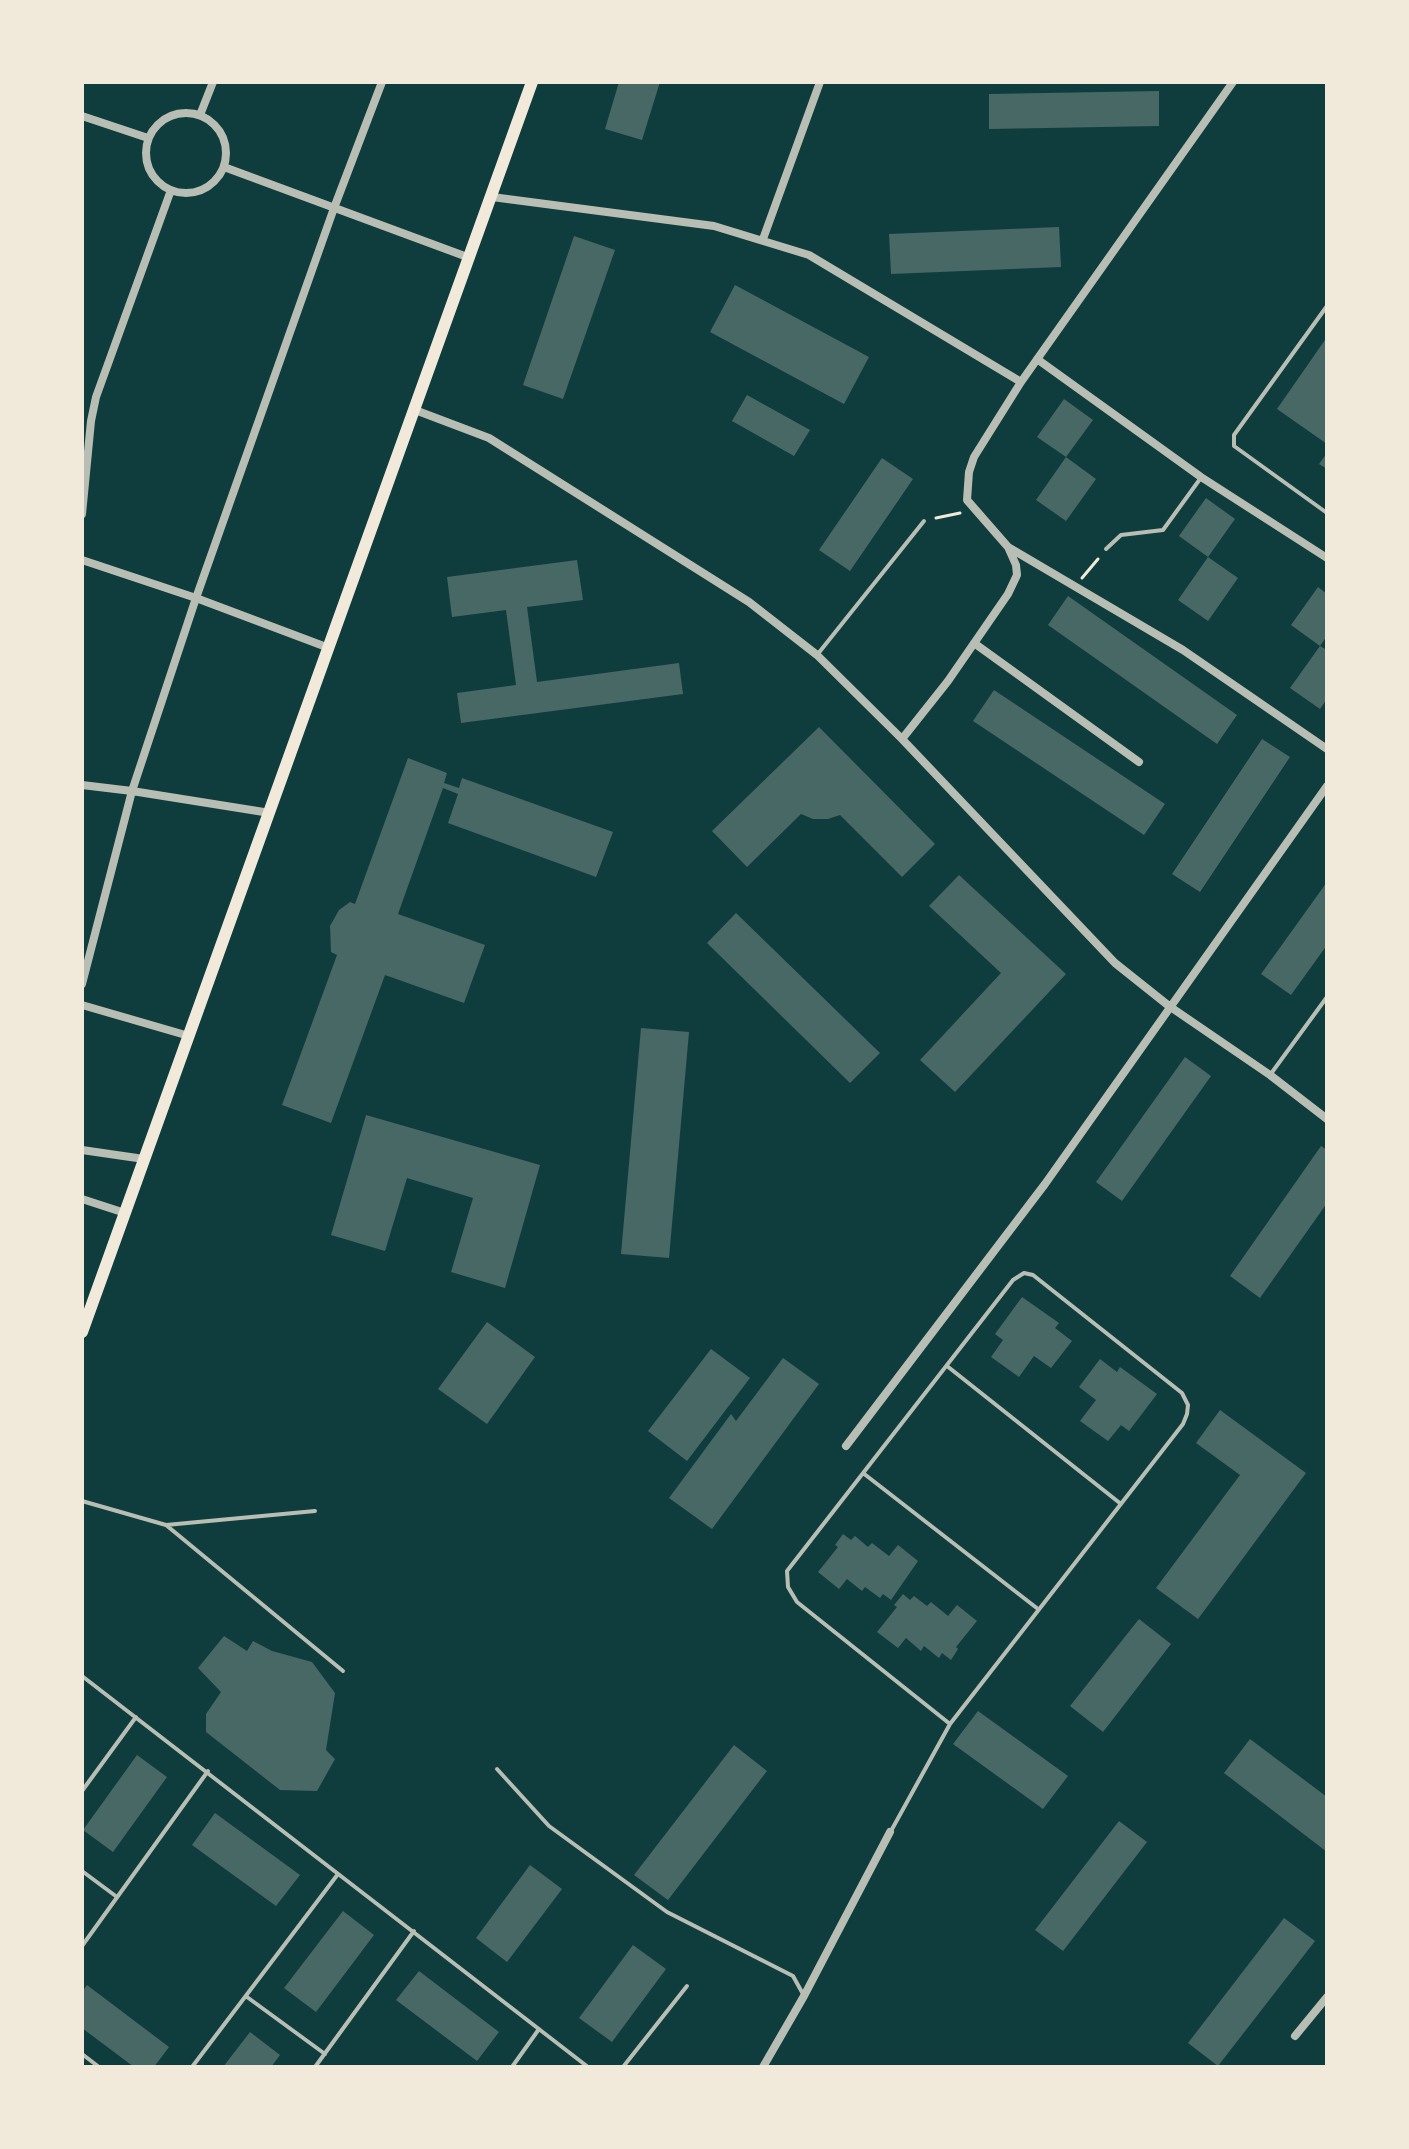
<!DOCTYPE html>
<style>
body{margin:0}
#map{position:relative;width:1409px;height:2149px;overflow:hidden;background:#0f3d3e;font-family:"Nunito Sans",sans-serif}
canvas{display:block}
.frame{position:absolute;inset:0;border:84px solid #f1e9da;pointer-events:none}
</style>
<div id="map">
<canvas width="1409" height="2149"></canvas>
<div class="frame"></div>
</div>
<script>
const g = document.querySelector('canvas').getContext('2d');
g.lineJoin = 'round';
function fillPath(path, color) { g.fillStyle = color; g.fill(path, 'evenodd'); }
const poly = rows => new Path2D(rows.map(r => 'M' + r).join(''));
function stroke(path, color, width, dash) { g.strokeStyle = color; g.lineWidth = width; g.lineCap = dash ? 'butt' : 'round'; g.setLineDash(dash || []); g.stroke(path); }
const building = poly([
 [619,82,660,82,642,140,605,129],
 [1159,91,1159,126,989,129,989,94],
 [1059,227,1061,267,891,274,889,234],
 [574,236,615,250,563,399,523,385],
 [735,285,869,357,844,404,710,332],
 [1327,337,1327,444,1277,409],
 [747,395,810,430,794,456,732,421],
 [1064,399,1093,420,1066,457,1037,437],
 [1327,453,1327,469,1319,464],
 [1066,457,1096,479,1066,521,1036,500],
 [882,458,913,479,850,571,819,550],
 [1206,498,1235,519,1208,557,1179,536],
 [1208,557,1238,578,1208,621,1178,600],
 [577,560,583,600,527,607,537,682,679,663,683,694,461,723,457,693,516,685,506,610,452,617,447,577],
 [1318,587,1327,594,1327,636,1320,646,1291,625],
 [1068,596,1237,715,1217,744,1048,625],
 [1320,646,1327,650,1327,699,1320,709,1290,688],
 [994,690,1165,804,1144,835,973,721],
 [819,727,935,844,902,877,840,815,828,819,813,819,801,814,747,867,712,831],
 [1262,739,1290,757,1200,892,1172,874],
 [408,758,447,773,444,783,459,788,462,778,613,832,596,877,448,823,458,794,443,788,398,914,485,945,464,1003,385,975,331,1123,282,1105,337,955,331,952,330,926,339,910,350,902,355,904],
 [959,875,1066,974,955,1092,920,1060,1001,973,929,906],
 [1327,882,1327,945,1291,995,1261,974],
 [736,913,880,1053,850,1083,707,943],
 [641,1028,689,1032,669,1258,621,1254],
 [1185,1057,1211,1076,1122,1201,1096,1182],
 [366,1115,540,1165,505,1288,451,1272,473,1198,407,1178,385,1251,331,1235],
 [1321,1146,1327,1150,1327,1203,1260,1298,1230,1276],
 [1022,1297,1059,1323,1055,1328,1072,1341,1051,1368,1034,1356,1019,1377,991,1357,1003,1340,995,1334],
 [487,1322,535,1357,487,1424,438,1389],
 [711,1349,750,1378,687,1461,648,1431],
 [783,1358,819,1384,712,1529,669,1498,731,1414,736,1421],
 [1100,1359,1117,1372,1120,1367,1157,1394,1129,1431,1121,1425,1108,1441,1080,1421,1096,1400,1079,1387],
 [1220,1410,1306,1473,1198,1619,1156,1588,1240,1475,1196,1443],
 [843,1534,851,1540,855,1536,868,1547,872,1543,889,1556,898,1545,918,1561,891,1600,883,1594,880,1598,865,1587,862,1591,847,1579,839,1589,818,1572,838,1547,835,1545],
 [903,1594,910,1600,914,1596,927,1606,931,1602,948,1616,957,1605,977,1621,956,1647,958,1649,951,1660,942,1653,939,1658,924,1646,921,1651,906,1638,898,1648,877,1632,897,1607,894,1605],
 [1139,1619,1171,1644,1103,1732,1070,1706],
 [224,1636,247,1651,253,1641,272,1651,312,1662,335,1693,326,1750,335,1759,317,1791,280,1790,206,1732,206,1714,221,1692,198,1668],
 [978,1711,1068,1776,1043,1809,953,1744],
 [1250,1739,1327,1797,1327,1852,1224,1773],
 [734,1745,767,1771,668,1900,634,1875],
 [137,1755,167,1777,113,1852,83,1830],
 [215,1813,300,1875,276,1906,192,1845],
 [1119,1821,1147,1842,1063,1951,1035,1930],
 [530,1865,562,1889,507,1962,476,1938],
 [343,1911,374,1935,316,2012,284,1988],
 [1284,1918,1315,1941,1218,2066,1188,2043],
 [633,1945,666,1969,612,2042,579,2018],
 [419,1971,499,2032,477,2061,396,2000],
 [87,1985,169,2047,154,2067,134,2067,82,2028,82,1992],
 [250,2032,280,2055,271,2067,223,2067]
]);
const path = poly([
 [936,518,960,513],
 [1082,578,1098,559]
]);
const service = poly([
 [1327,306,1234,435,1234,446,1327,513],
 [1106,549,1121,535,1163,530,1200,479],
 [817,655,924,521],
 [1270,1075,1327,997],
 [947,1366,1121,1504],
 [863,1473,1038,1609],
 [82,1501,166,1525,343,1671],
 [166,1525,315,1511],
 [82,1676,588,2067],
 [497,1769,549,1826,667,1912,793,1976,803,1994],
 [82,1791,136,1717],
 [891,1831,950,1724,1183,1424,1187,1414,1188,1405,1182,1393,1033,1275,1024,1273,1013,1280,787,1571,788,1587,797,1602,950,1724],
 [82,1871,117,1897],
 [82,1946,208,1771],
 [247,1997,325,2054],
 [82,2054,99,2067],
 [192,2067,338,1874],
 [315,2067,414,1931],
 [512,2067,539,2029],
 [623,2067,687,1986]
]);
const minor = poly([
 '146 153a40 40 0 1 1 80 0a40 40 0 1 1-80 0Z',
 [200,115,213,82],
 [82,116,148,138],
 [224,167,470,258],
 [492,197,714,226,809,255,1021,382],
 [763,239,820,82],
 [1037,359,1201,477,1327,558],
 [415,410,489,438,749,602,817,655,902,739,1115,963,1169,1006,1270,1075,1327,1119],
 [82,514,91,421,96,397,171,190],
 [1008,547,1183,650,1327,749],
 [82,560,196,598,329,648],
 [974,643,1139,762],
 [902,739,948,681,1008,594,1017,575,1016,565,1008,547,967,500,969,472,974,457,1021,382,1233,82],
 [82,785,132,791,270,813],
 [82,984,132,791,196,598,334,208,382,82],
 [82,1005,189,1036],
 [82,1150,144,1159],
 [82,1199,125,1213],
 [846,1446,1045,1184,1327,786],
 [1295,2036,1327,1997],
 [763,2067,804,1996,890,1832]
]);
const secondary = poly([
 [82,1332,532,82]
]);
fillPath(building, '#486865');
stroke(path, '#f1e9da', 3);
stroke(service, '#b8beb3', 4);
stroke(minor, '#b8beb3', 8);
stroke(secondary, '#f1e9da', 12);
</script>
